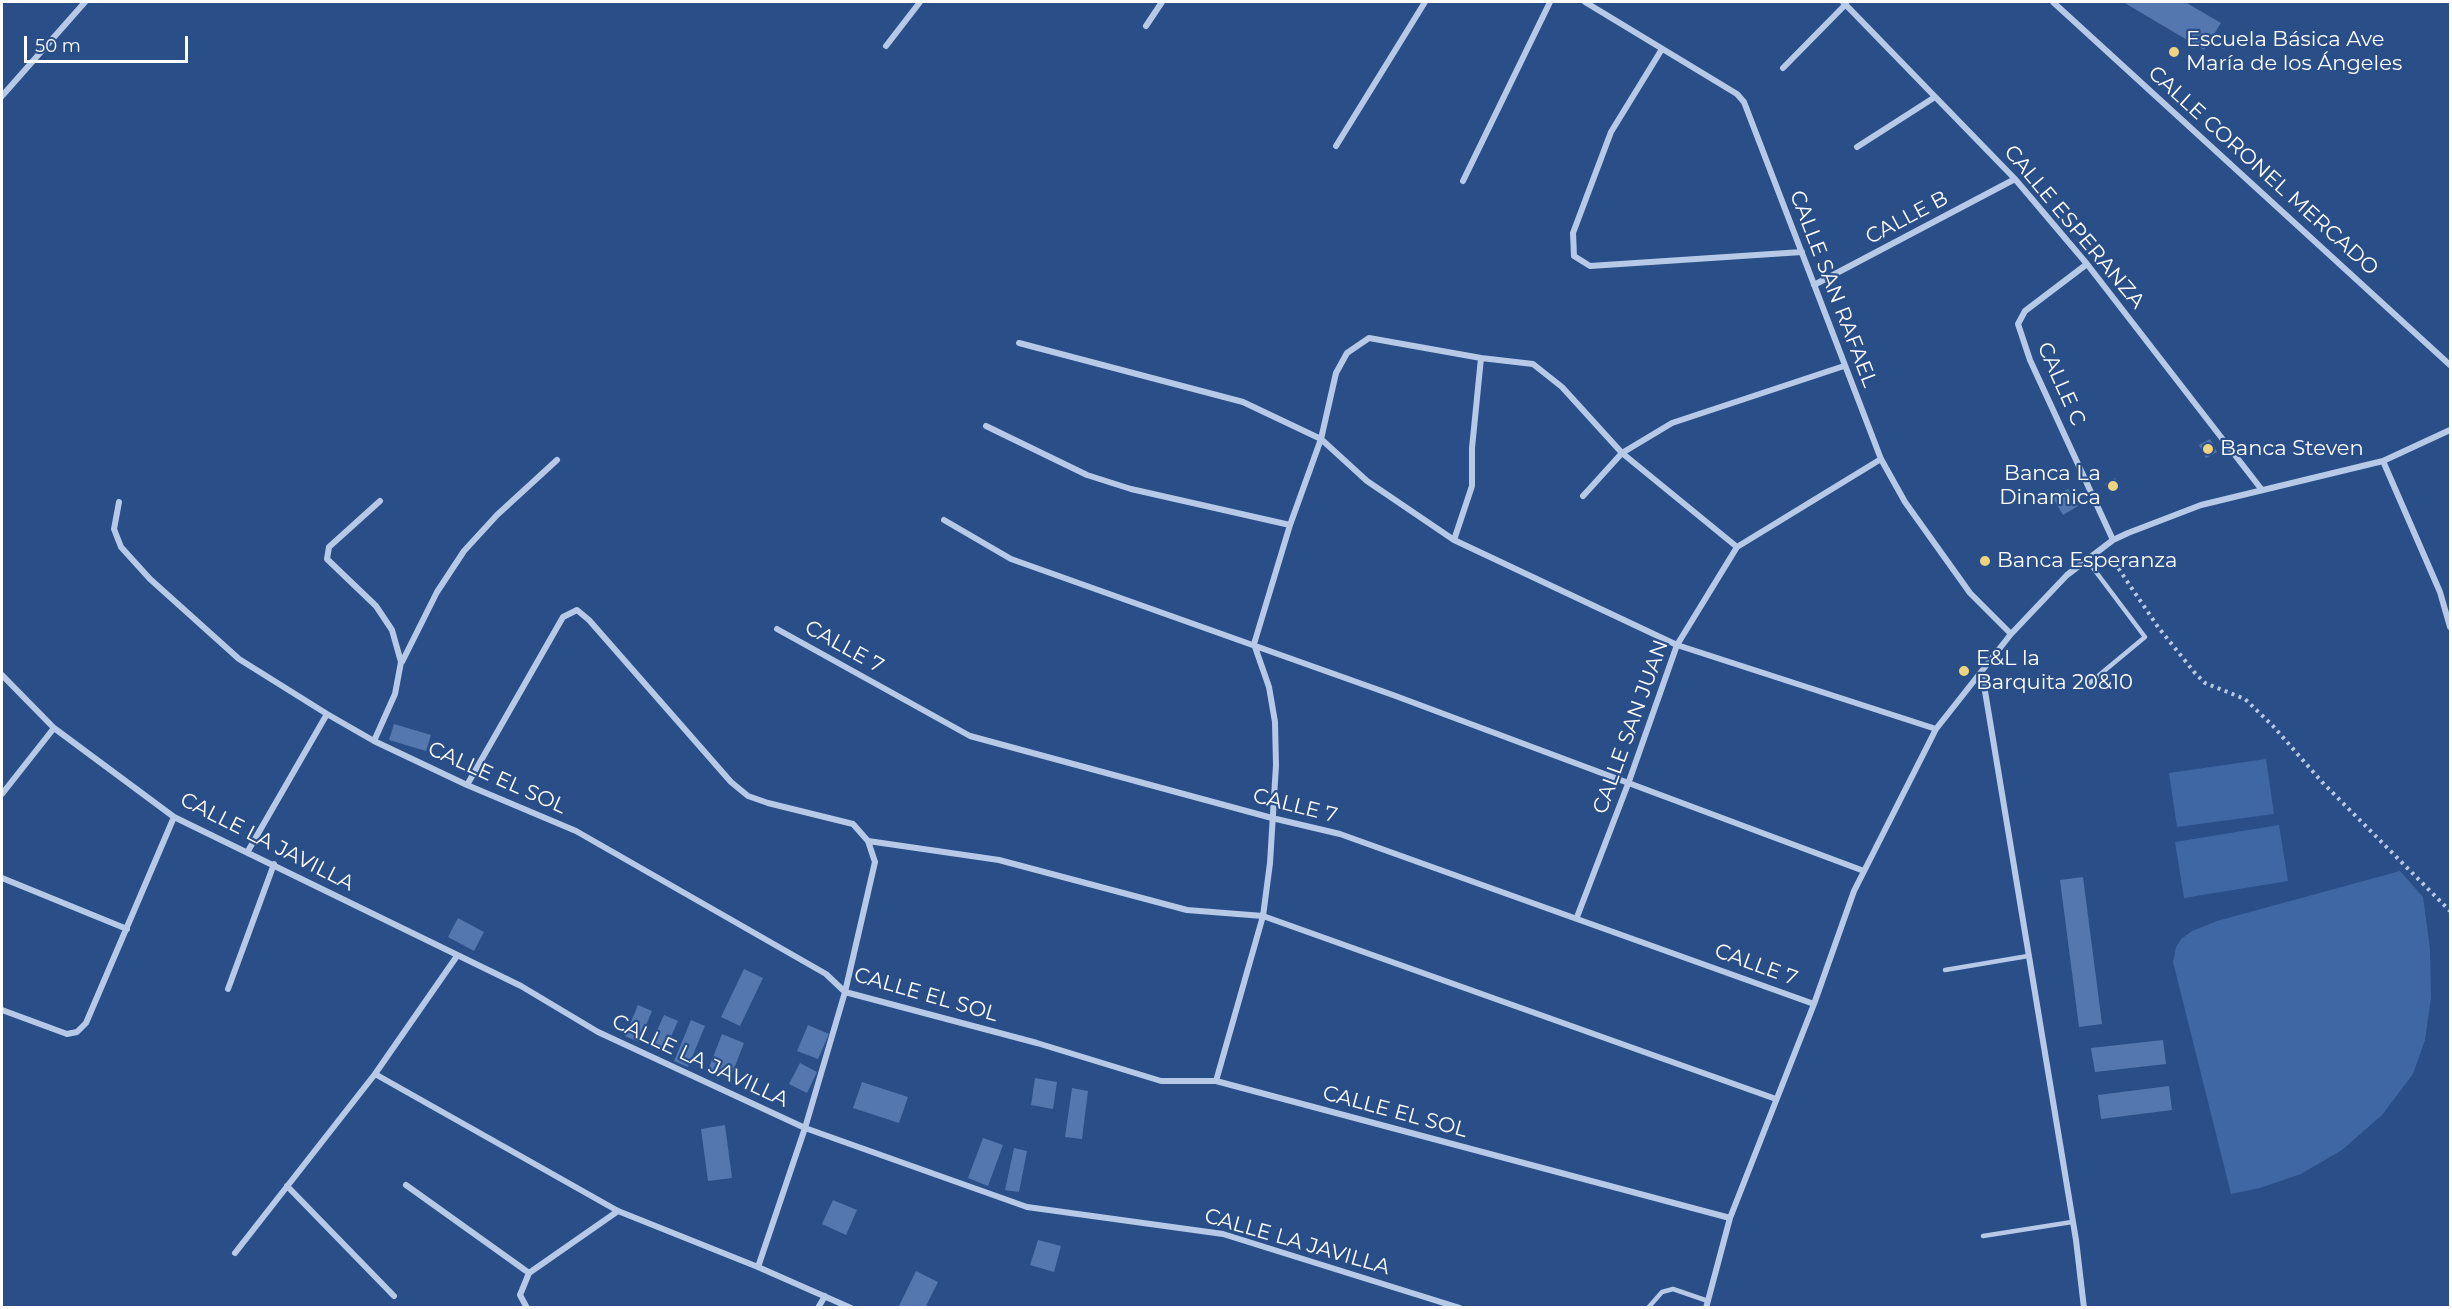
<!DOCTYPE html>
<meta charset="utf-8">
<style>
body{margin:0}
#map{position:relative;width:2452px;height:1309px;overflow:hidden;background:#2a4e87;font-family:Montserrat,sans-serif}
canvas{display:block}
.frame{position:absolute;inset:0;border:3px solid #fff;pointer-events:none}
.scale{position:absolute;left:24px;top:36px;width:164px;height:27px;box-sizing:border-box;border:3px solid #fff;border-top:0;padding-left:8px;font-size:18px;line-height:21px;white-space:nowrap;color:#fff;-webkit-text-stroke:4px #2a4e87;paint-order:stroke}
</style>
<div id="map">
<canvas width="2452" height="1309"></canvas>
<div class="frame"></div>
<div class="scale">50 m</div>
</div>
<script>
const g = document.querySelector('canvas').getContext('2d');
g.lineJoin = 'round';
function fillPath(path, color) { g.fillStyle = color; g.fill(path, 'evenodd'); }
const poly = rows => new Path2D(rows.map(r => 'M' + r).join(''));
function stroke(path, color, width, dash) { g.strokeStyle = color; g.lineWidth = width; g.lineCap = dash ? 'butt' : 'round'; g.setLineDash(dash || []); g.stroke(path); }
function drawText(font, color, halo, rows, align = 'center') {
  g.font = font + ' Montserrat,sans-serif'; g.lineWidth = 4.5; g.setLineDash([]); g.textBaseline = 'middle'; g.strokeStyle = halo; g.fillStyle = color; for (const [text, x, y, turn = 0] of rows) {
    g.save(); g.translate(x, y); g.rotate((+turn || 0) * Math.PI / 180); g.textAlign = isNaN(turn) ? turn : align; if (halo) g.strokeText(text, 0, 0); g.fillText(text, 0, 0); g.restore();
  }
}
const green = poly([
 [2266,759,2274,814,2177,827,2169,773],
 [2279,825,2288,881,2184,898,2175,842],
 [2400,871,2423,897,2430,949,2431,998,2425,1040,2413,1074,2382,1115,2342,1150,2301,1174,2260,1188,2231,1194,2173,962,2176,947,2181,939,2192,931,2217,921]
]);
const building = poly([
 [2123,2,2185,2,2221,23,2204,50],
 [2210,439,2217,452,2206,458,2199,445],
 [2115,478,2120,488,2111,493,2105,484],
 [2068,489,2078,506,2063,515,2053,498],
 [1986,554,1992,562,1984,568,1979,560],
 [394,724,431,735,426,751,389,740],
 [2083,877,2102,1024,2079,1027,2060,880],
 [458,918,484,932,474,951,448,937],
 [744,969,763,978,740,1026,721,1017],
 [638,1005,652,1011,639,1042,625,1036],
 [664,1015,678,1021,665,1050,651,1044],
 [691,1020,705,1026,688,1067,674,1061],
 [808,1025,829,1034,818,1059,797,1051],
 [722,1034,744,1043,730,1079,708,1070],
 [2163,1040,2166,1064,2095,1072,2091,1048],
 [800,1063,817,1072,807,1093,789,1084],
 [1035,1078,1057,1082,1053,1109,1031,1105],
 [862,1082,908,1097,899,1123,853,1108],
 [2169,1086,2172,1110,2101,1119,2098,1095],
 [1072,1088,1088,1091,1082,1139,1065,1137],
 [725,1125,732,1178,708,1181,701,1129],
 [983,1138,1003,1145,988,1186,968,1178],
 [1014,1148,1027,1151,1019,1192,1005,1190],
 [833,1200,857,1210,846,1235,822,1224],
 [1038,1240,1061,1246,1054,1272,1030,1265],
 [916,1271,938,1282,925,1308,898,1308]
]);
const path = poly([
 [2110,556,2158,627,2195,673,2205,683,2245,699,2273,726,2322,782,2450,911]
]);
const lane = poly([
 [2086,686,2145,637,2087,560],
 [1945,970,2028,956],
 [1983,1236,2072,1222],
 [1648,1308,1662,1292,1673,1289,1708,1301]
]);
const street = poly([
 [1585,2,1737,94,1744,102,1881,459,1905,502,1970,593,2011,634],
 [1843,2,2015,179,2087,264,2262,490],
 [2053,2,2450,365],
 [1146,26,1162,2],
 [886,46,920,2],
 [1662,49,1611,132,1573,233,1574,256,1590,266,1802,252],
 [1783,68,1846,4],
 [2,96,85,2],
 [1336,146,1425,2],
 [1857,147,1935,97],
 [1463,181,1550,2],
 [2087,264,2025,311,2018,324,2030,360,2113,540],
 [1814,285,2015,179],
 [1019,343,1243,402,1321,439,1367,481,1454,540,1677,645,1936,729],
 [986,426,1087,475,1131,489,1290,525],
 [2383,461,2440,592,2450,627],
 [1583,496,1622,453,1672,423,1844,366],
 [119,502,114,529,121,547,150,579,239,659,327,714,374,741,467,785,576,831,826,974,845,992,1037,1043,1161,1081,1216,1081,1730,1218],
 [944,520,1011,559,1393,695,1864,871],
 [1454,540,1472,486,1472,448,1481,358,1533,364,1562,387,1622,453,1737,547],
 [777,629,970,736,1272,818,1340,834,1814,1004],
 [402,662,437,592,464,551,497,515,557,460],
 [1982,673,2076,1240,2084,1308],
 [2,675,54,728,174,817,521,986,598,1032,805,1128,1027,1207,1223,1234,1460,1308],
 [374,741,395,694,401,662,392,630,376,606,327,559,329,547,380,501],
 [467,785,563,617,577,610,589,620,731,782,748,796,768,803,853,824,868,841,875,862,845,992,805,1128,758,1267],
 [2,794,54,728],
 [868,841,999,860,1187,910,1263,916,1776,1099],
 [248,851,327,714],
 [2,878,127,929],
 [1577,917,1628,784,1677,645,1737,547,1881,459],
 [228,989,274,864],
 [2,1010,67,1034,77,1032,86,1023,174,817],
 [375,1074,618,1211,758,1267,851,1308],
 [1216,1081,1263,916,1270,863,1276,765,1275,722,1269,687,1254,644,1290,525,1321,439,1336,373,1347,353,1369,338,1481,358],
 [406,1185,529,1273],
 [287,1186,394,1296],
 [235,1253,375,1074,457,956],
 [527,1308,520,1295,529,1273,618,1211],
 [818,1308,825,1296],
 [1706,1308,1730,1218,1814,1004,1854,891,1936,729,2011,634,2067,575,2113,540,2128,533,2201,505,2383,461,2450,430]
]);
const markers = [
 [2174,52,6,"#eed47e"],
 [2208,449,6,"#eed47e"],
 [2113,486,6,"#eed47e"],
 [1985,561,6,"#eed47e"],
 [1964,671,6,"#eed47e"]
];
const poiNames = [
 ["Escuela Básica Ave",2186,40],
 ["María de los Ángeles",2186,64],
 ["Banca Steven",2220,449],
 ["Banca La",2101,474,"right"],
 ["Dinamica",2101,498,"right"],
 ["Banca Esperanza",1997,561],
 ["E&L la",1976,659],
 ["Barquita 20&10",1976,683]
];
const streetNames = [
 ["CALLE CORONEL MERCADO",2263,171,42],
 ["CALLE B",1907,218,-28],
 ["CALLE ESPERANZA",2074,227,50],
 ["CALLE SAN RAFAEL",1833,289,69],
 ["CALLE C",2061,384,66],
 ["CALLE 7",844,647,29],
 ["CALLE SAN JUAN",1631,727,-70],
 ["CALLE EL SOL",497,778,24],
 ["CALLE 7",1295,806,14],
 ["CALLE LA JAVILLA",267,842,27],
 ["CALLE 7",1756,965,20],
 ["CALLE EL SOL",926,995,16],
 ["CALLE LA JAVILLA",700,1061,25],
 ["CALLE EL SOL",1395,1112,15],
 ["CALLE LA JAVILLA",1297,1242,16]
];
fillPath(green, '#3f67a3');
fillPath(building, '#5377ae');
stroke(path, '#b6cae8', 4, [3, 4.5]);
stroke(lane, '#b6cae8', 4.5);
stroke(street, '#b6cae8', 6);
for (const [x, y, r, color] of markers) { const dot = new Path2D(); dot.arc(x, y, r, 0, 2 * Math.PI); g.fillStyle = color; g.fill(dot); stroke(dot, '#2a4e87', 2); }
drawText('21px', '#fff', '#2a4e87', poiNames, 'left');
drawText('21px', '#fff', '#2a4e87', streetNames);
</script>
